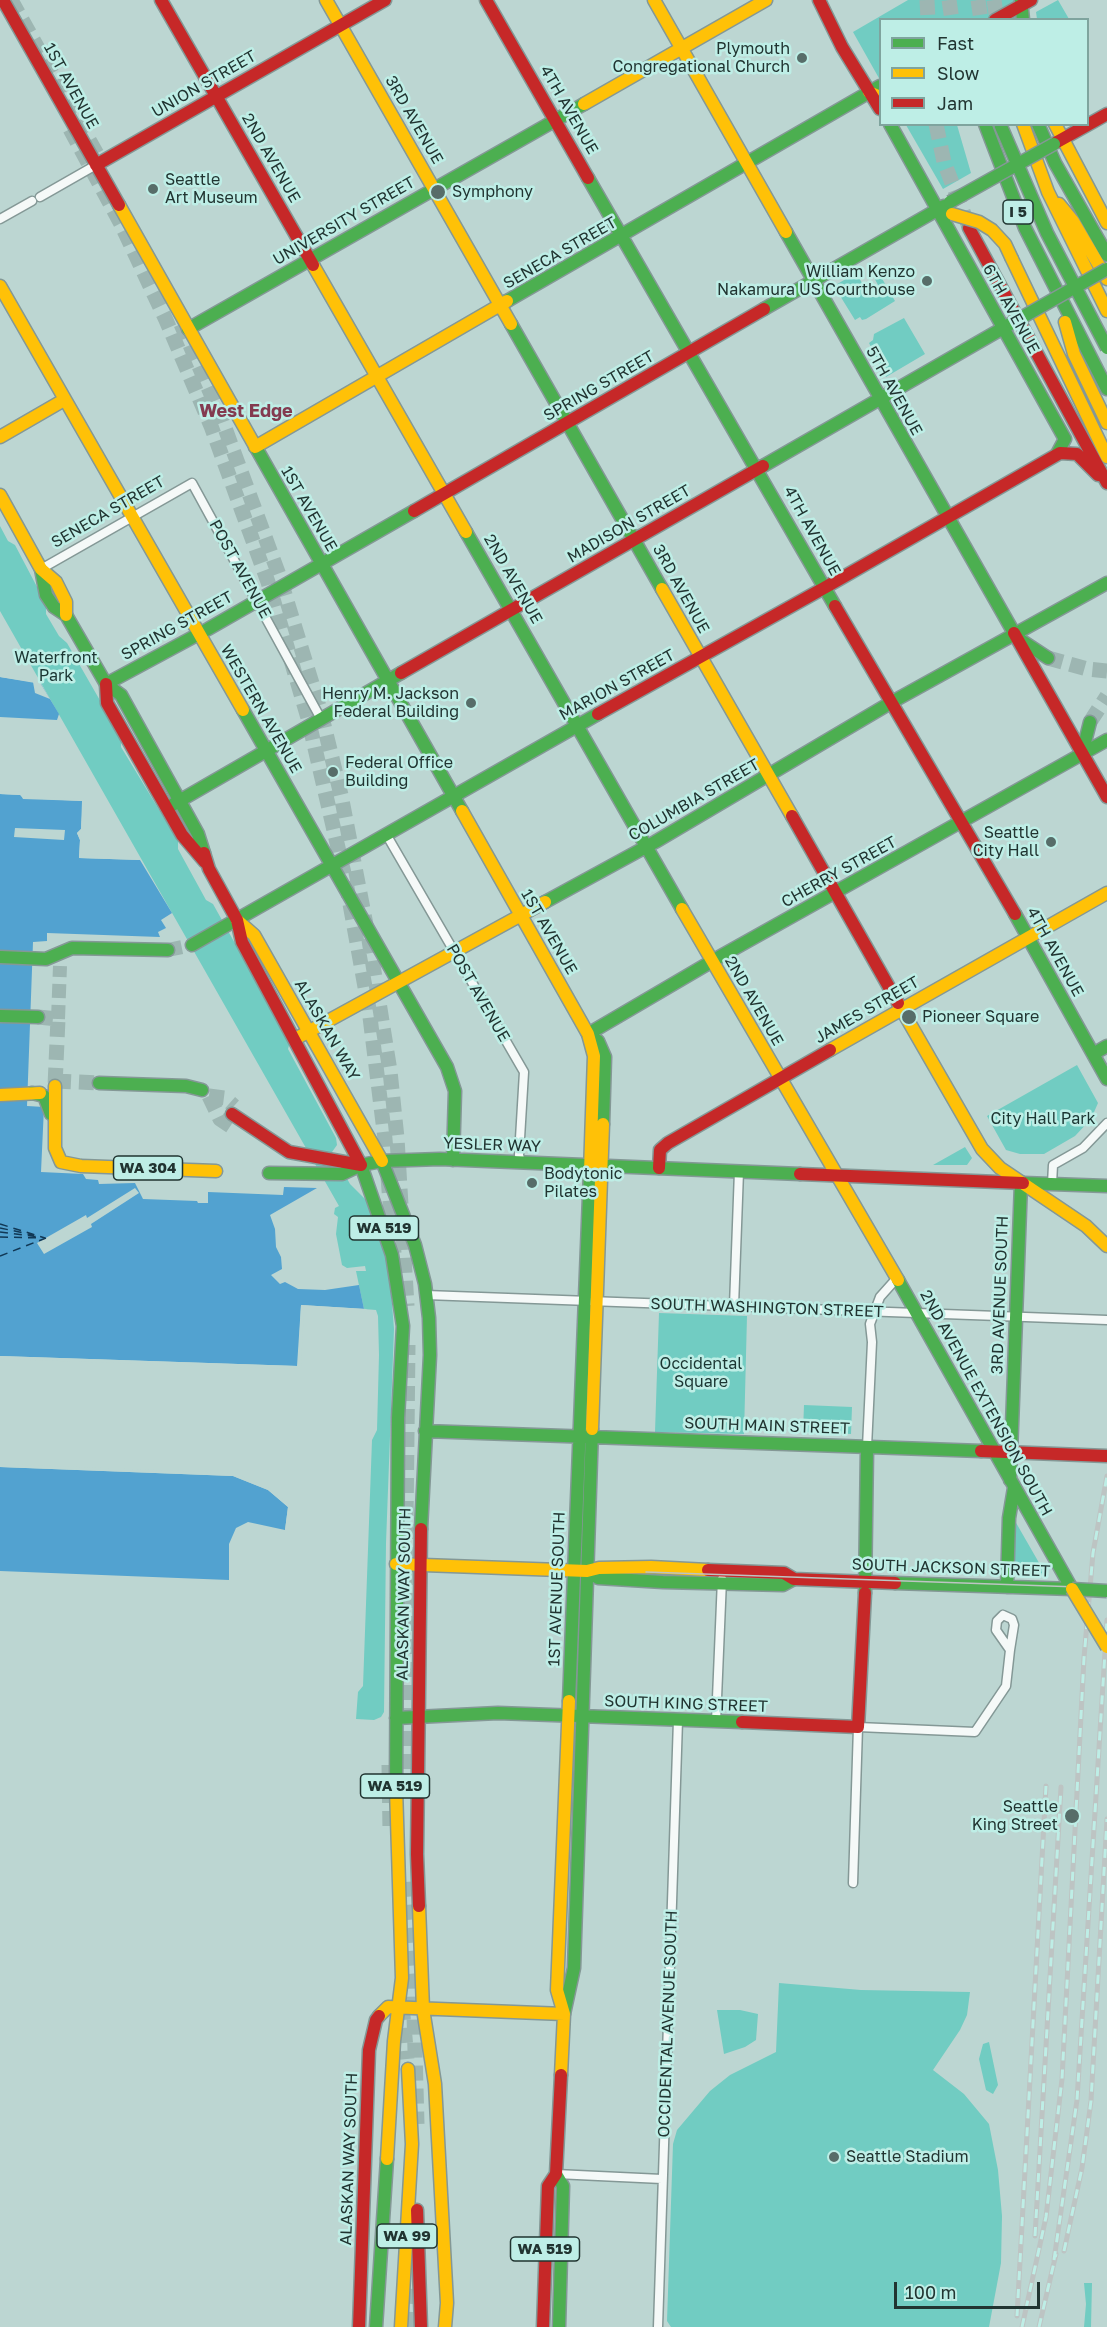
<!DOCTYPE html>
<style>
body{margin:0}
#map{position:relative;width:1107px;height:2327px;overflow:hidden;background:#bcd6d2;font-family:"Golos Text",sans-serif}
canvas{display:block}
.legend{position:absolute;left:879px;top:18px;width:210px;height:108px;box-sizing:border-box;background:#beeee6;border:2px solid #7fa49e;margin:0;padding:8px 10px;list-style:none;font-size:18px;color:#213431}
.legend li{display:flex;align-items:center;gap:12px;height:30px}
.legend b{width:30px;border:2px solid #7fa49e}
.scale{position:absolute;left:894px;top:2282px;width:146px;height:27px;box-sizing:border-box;border:3px solid #213431;border-top:0;padding-left:8px;font-size:18px;line-height:21px;white-space:nowrap;color:#213431;-webkit-text-stroke:4px #beeee6;paint-order:stroke}
</style>
<div id="map">
<canvas width="1107" height="2327"></canvas>
<ul class="legend">
<li><b style="height:8px;background:#4caf50"></b>Fast</li>
<li><b style="height:8px;background:#ffc107"></b>Slow</li>
<li><b style="height:8px;background:#c62828"></b>Jam</li>
</ul>
<div class="scale">100 m</div>
</div>
<script>
const g = document.querySelector('canvas').getContext('2d');
g.lineJoin = 'round';
function fillPath(path, color) { g.fillStyle = color; g.fill(path, 'evenodd'); }
const poly = rows => new Path2D(rows.map(r => 'M' + r).join(''));
function stroke(path, color, width, dash) { g.strokeStyle = color; g.lineWidth = width; g.lineCap = dash ? 'butt' : 'round'; g.setLineDash(dash || []); g.stroke(path); }
function drawText(font, color, halo, rows, align = 'center') {
  g.font = font + ' "Golos Text",sans-serif'; g.lineWidth = 5; g.setLineDash([]); g.textBaseline = 'middle'; g.strokeStyle = halo; g.fillStyle = color; for (const [text, x, y, turn = 0] of rows) {
    g.save(); g.translate(x, y); g.rotate((+turn || 0) * Math.PI / 180); g.textAlign = isNaN(turn) ? turn : align; if (halo) g.strokeText(text, 0, 0); g.fillText(text, 0, 0); g.restore();
  }
}
const green = poly([
 [908,0,1016,0,1017,19,880,20,880,80,853,32],
 [1058,0,1069,19,1037,19,1036,12],
 [906,125,957,125,971,173,943,189],
 [873,263,895,301,866,319,862,320,860,317,855,320,834,286,856,273,867,291,878,285,868,266],
 [904,318,925,354,886,377,869,343,873,340,874,334],
 [0,526,8,541,15,545,46,604,46,614,59,636,67,643,121,737,121,747,178,841,178,849,206,900,213,904,290,1042,288,1049,336,1138,337,1145,332,1152,350,1184,366,1200,381,1238,390,1278,394,1329,386,1543,384,1712,381,1717,374,1720,356,1719,358,1692,363,1686,372,1440,377,1430,379,1355,378,1316,376,1310,364,1309,356,1271,366,1271,365,1266,347,1268,342,1265,336,1234,338,1217,334,1214,335,1208,339,1206,0,611],
 [1077,1065,1098,1103,1091,1119,1075,1136,1044,1154,1020,1154,1006,1150,987,1116],
 [965,1147,972,1158,967,1165,933,1165],
 [659,1313,747,1316,744,1434,655,1432],
 [804,1405,852,1407,851,1434,803,1432],
 [1015,1521,1042,1568,1043,1575,1013,1574],
 [779,1983,861,1990,970,1992,967,2015,960,2030,933,2070,964,2094,989,2124,998,2170,1002,2216,1001,2263,989,2327,671,2327,667,2321,673,2144,677,2130,710,2091,730,2075,776,2052],
 [717,2010,740,2010,758,2014,756,2040,745,2047,724,2054],
 [989,2042,998,2085,993,2094,986,2090,979,2059,983,2044],
 [1084,2283,1092,2283,1091,2327,1084,2327,1086,2304]
]);
const water = poly([
 [0,677,41,684,59,714,57,720,0,717],
 [0,794,21,795,23,799,83,801,81,829,77,833,80,840,79,858,140,860,172,913,161,920,166,928,158,932,160,937,47,933,47,941,33,942,27,1106,44,1107,41,1172,83,1174,86,1179,98,1180,99,1184,135,1183,143,1199,197,1201,198,1203,208,1203,208,1192,283,1195,284,1187,317,1188,270,1215,275,1229,276,1247,281,1257,282,1269,271,1275,280,1284,285,1282,298,1289,325,1290,359,1285,364,1309,301,1305,298,1366,0,1356],
 [0,1467,233,1476,268,1490,288,1507,285,1530,248,1522,236,1528,229,1544,229,1580,0,1571]
]);
const pier = poly([
 [0,674,39,681,50,699,35,693,33,682,0,677],
 [0,791,21,792,24,796,84,799,84,830,80,835,83,840,82,855,139,857,140,860,79,858,80,840,77,833,81,829,82,801,23,798,20,795,0,794],
 [15,828,65,830,64,840,14,837],
 [135,1188,139,1193,91,1224,92,1227,44,1254,37,1243,86,1215,87,1218],
 [301,1305,367,1309,364,1312,304,1308,301,1366,298,1369,0,1359,0,1356,297,1366],
 [0,1464,233,1473,269,1488,290,1505,288,1530,285,1530,288,1507,268,1490,233,1476,0,1467]
]);
const ferry = poly([
 [0,1224,45,1238],
 [0,1228,34,1235],
 [0,1232,39,1237],
 [0,1237,42,1238],
 [0,1256,46,1238]
]);
const primaryTunnel = poly([
 [168,950,192,945],
 [58,1019,60,966]
]);
const highwayTunnel = poly([
 [11,0,103,165],
 [927,0,928,20],
 [949,0,952,20],
 [978,0,981,20],
 [994,0,997,20],
 [936,124,944,162,969,227],
 [70,129,121,224,166,320,211,426,268,582,308,718,346,882,369,1009,385,1139,394,1253],
 [181,324,222,420,279,575,321,713,341,795,369,940,390,1071,397,1138,407,1306],
 [1048,658,1087,669,1107,671],
 [1090,722,1107,696],
 [38,1017,58,1019,55,1086],
 [56,1081,99,1083],
 [209,1096,220,1119,232,1127],
 [209,1096,225,1098,234,1106],
 [389,1765,390,1831],
 [403,1792,408,1345],
 [405,1882,413,1978,417,2124],
 [402,2005,407,2059],
 [411,2327,414,2283]
]);
const street = poly([
 [40,197,96,165],
 [0,219,32,201],
 [41,569,192,483,321,719],
 [386,834,524,1072,519,1155,521,1162],
 [1052,1184,1053,1165,1083,1148,1107,1123],
 [426,1295,1107,1320],
 [734,1306,739,1171],
 [867,1447,872,1342,870,1324,880,1297,897,1278],
 [1003,1615,1012,1619,1014,1625,1010,1650,996,1630,997,1621,1003,1615],
 [716,1722,722,1579],
 [853,1883,858,1727,975,1732,1006,1686,1010,1650],
 [556,2174,662,2179],
 [658,2327,678,1720]
]);
const fast = poly([
 [1021,0,1023,20],
 [890,124,1065,439,1057,454],
 [985,124,1025,228,1107,389],
 [1038,124,1055,163,1107,255],
 [588,178,835,606],
 [937,209,952,214],
 [786,232,1014,633],
 [507,301,880,86],
 [764,309,944,206],
 [511,324,662,589],
 [188,329,584,104],
 [255,446,462,811],
 [763,466,1012,323],
 [466,532,682,909],
 [41,569,46,595,54,607,66,615,106,684,121,695,198,834,204,853],
 [1013,635,1048,658],
 [106,684,208,629,414,511],
 [243,710,447,1067,455,1091,453,1160],
 [1082,754,1090,722],
 [167,808,401,673],
 [545,902,655,842,892,702,1107,583],
 [1015,914,1107,1079],
 [192,945,598,714],
 [0,957,46,959,72,948,168,950],
 [0,1016,38,1017],
 [588,1034,721,956,1107,740],
 [589,1035,598,1041,605,1057,603,1124],
 [1093,1054,1107,1046],
 [99,1083,186,1086,202,1090],
 [32,1093,44,1096,51,1114],
 [382,1161,440,1159,800,1174],
 [361,1165,392,1255,403,1326,398,1418,396,1788],
 [269,1173,342,1174,361,1165,382,1161,415,1245,425,1284,429,1318,430,1355,421,1529],
 [1023,1183,1107,1186],
 [898,1280,1072,1589],
 [425,1431,981,1451],
 [1010,1480,1021,1183],
 [587,1571,598,1578,663,1582,783,1585,794,1579],
 [895,1583,1072,1589],
 [1007,1587,1009,1518,1014,1488],
 [865,1593,867,1447],
 [569,1701,590,1171],
 [396,1718,498,1713,742,1722],
 [564,2014,574,1968,592,1429],
 [556,2174,563,2186,559,2327],
 [376,2327,387,2159]
]);
const slow = poly([
 [326,0,511,324],
 [654,0,786,232],
 [869,92,880,97],
 [584,104,766,0],
 [1023,124,1048,192,1107,311],
 [1055,124,1107,223],
 [1059,204,1073,221,1107,279],
 [119,205,255,446],
 [1012,259,1107,457],
 [313,265,466,532],
 [0,286,243,710],
 [1065,322,1074,354,1107,423],
 [0,437,64,400],
 [255,447,507,301],
 [0,495,41,569,56,582,66,602,66,615],
 [662,589,792,816],
 [462,811,588,1034,594,1056,590,1171],
 [682,909,898,1280],
 [237,920,254,935,382,1161],
 [898,1003,982,1149,1000,1168,1086,1226,1107,1246],
 [295,1039,545,902],
 [830,1050,1107,893],
 [55,1086,55,1148,61,1162,81,1166,216,1171],
 [0,1095,40,1093],
 [592,1429,603,1124],
 [396,1564,587,1571,599,1568,651,1567,708,1570],
 [419,1906,423,2009,435,2084,447,2303,445,2327],
 [564,2014,557,1990,569,1701],
 [379,2016,388,2007,564,2014,561,2075],
 [387,2159,394,2041,402,1978,396,1788],
 [401,2327,412,2144,408,2069]
]);
const jam = poly([
 [3,0,119,205],
 [161,0,313,265],
 [486,0,588,178],
 [819,0,842,47,880,109],
 [995,20,1031,0],
 [1057,142,1107,114],
 [96,165,385,0],
 [969,228,1107,483],
 [414,511,764,309],
 [824,588,1060,453,1077,454,1098,475],
 [835,606,1015,914],
 [1014,633,1107,797],
 [401,673,763,466],
 [106,684,107,703,182,835,205,862],
 [598,714,824,588],
 [792,816,898,1003],
 [204,853,209,869,237,920,242,942,361,1165],
 [232,1114,289,1152,361,1165],
 [659,1168,660,1150,668,1143,830,1050],
 [800,1174,1023,1183],
 [981,1451,1107,1456],
 [708,1570,784,1573,794,1579,895,1583],
 [742,1722,858,1727,865,1593],
 [419,1906,417,1854,421,1529],
 [417,2210,421,2327],
 [359,2327,369,2050,376,2020,379,2016],
 [543,2327,548,2186,556,2174,561,2075]
]);
const tram = poly([
 [646,1572,1107,1588]
]);
const rail = poly([
 [1035,2236,1061,1787],
 [1064,2251,1082,2168,1091,2101,1107,1819],
 [1054,2260,1077,2100,1107,1620],
 [1017,2316,1046,1786],
 [1022,2327,1046,2217,1062,2079,1084,1658,1093,1553,1107,1476],
 [1039,2327,1056,2254]
]);
const fastBridge = poly([
 [1000,124,1047,233,1107,348],
 [950,202,1054,144],
 [1012,323,1107,269],
 [1072,1589,1107,1591]
]);
const slowBridge = poly([
 [952,214,979,222,992,230,1005,244,1012,259],
 [1072,1589,1107,1647]
]);
const markers = [
 [802,58,6,"#576d69"],
 [153,189,6,"#576d69"],
 [438,192,8,"#576d69"],
 [927,281,6,"#576d69"],
 [471,703,6,"#576d69"],
 [333,772,6,"#576d69"],
 [1051,842,6,"#576d69"],
 [909,1017,8,"#576d69"],
 [532,1183,6,"#576d69"],
 [1072,1816,8,"#576d69"],
 [834,2157,6,"#576d69"]
];
const shields = [
 [1018,212,30],
 [148,1168,69],
 [384,1228,69],
 [395,1786,69],
 [407,2236,60],
 [545,2249,69]
];
const shieldNames = [
 ["I 5",1018,212],
 ["WA 304",148,1168],
 ["WA 519",384,1228],
 ["WA 519",395,1786],
 ["WA 99",407,2236],
 ["WA 519",545,2249]
];
const poiNames = [
 ["Plymouth",790,49,"right"],
 ["Congregational Church",790,67,"right"],
 ["Seattle",165,180],
 ["Art Museum",165,198],
 ["Symphony",452,192],
 ["William Kenzo",915,272,"right"],
 ["Nakamura US Courthouse",915,290,"right"],
 ["Henry M. Jackson",459,694,"right"],
 ["Federal Building",459,712,"right"],
 ["Federal Office",345,763],
 ["Building",345,781],
 ["Seattle",1039,833,"right"],
 ["City Hall",1039,851,"right"],
 ["Pioneer Square",922,1017],
 ["Bodytonic",544,1174],
 ["Pilates",544,1192],
 ["Seattle",1058,1807,"right"],
 ["King Street",1058,1825,"right"],
 ["Seattle Stadium",846,2157]
];
const streetNames = [
 ["UNION STREET",204,84,-30],
 ["1ST AVENUE",71,86,61],
 ["4TH AVENUE",569,110,60],
 ["3RD AVENUE",414,120,60],
 ["2ND AVENUE",271,158,60],
 ["UNIVERSITY STREET",344,221,-30],
 ["SENECA STREET",560,253,-30],
 ["6TH AVENUE",1011,309,61],
 ["SPRING STREET",599,386,-30],
 ["5TH AVENUE",894,391,61],
 ["1ST AVENUE",309,509,60],
 ["SENECA STREET",108,512,-30],
 ["MADISON STREET",629,524,-30],
 ["4TH AVENUE",812,531,61],
 ["POST AVENUE",240,569,61],
 ["2ND AVENUE",513,579,60],
 ["3RD AVENUE",681,589,61],
 ["SPRING STREET",177,626,-29],
 ["MARION STREET",617,685,-29],
 ["WESTERN AVENUE",261,709,60],
 ["COLUMBIA STREET",694,800,-30],
 ["CHERRY STREET",839,872,-29],
 ["1ST AVENUE",549,932,60],
 ["4TH AVENUE",1055,952,61],
 ["POST AVENUE",478,993,60],
 ["2ND AVENUE",754,1001,60],
 ["JAMES STREET",867,1010,-30],
 ["ALASKAN WAY",327,1030,60],
 ["YESLER WAY",492,1145,2],
 ["3RD AVENUE SOUTH",1000,1295,-88],
 ["SOUTH WASHINGTON STREET",767,1308,2],
 ["2ND AVENUE EXTENSION SOUTH",986,1403,61],
 ["SOUTH MAIN STREET",767,1426,2],
 ["SOUTH JACKSON STREET",951,1568,2],
 ["1ST AVENUE SOUTH",557,1589,-88],
 ["ALASKAN WAY SOUTH",404,1594,-89],
 ["SOUTH KING STREET",686,1704,2],
 ["OCCIDENTAL AVENUE SOUTH",668,2024,-88],
 ["ALASKAN WAY SOUTH",349,2159,-88]
];
const parkNames = [
 ["Waterfront",56,658],
 ["Park",56,676],
 ["City Hall Park",1043,1119],
 ["Occidental",701,1364],
 ["Square",701,1382]
];
const neighbourhoodNames = [
 ["West Edge",246,411]
];
fillPath(green, '#71ccc2');
fillPath(water, '#52a2d0');
fillPath(pier, '#bcd6d2');
stroke(ferry, '#113855', 1.5, [8, 6]);
stroke(primaryTunnel, '#9db6b2', 14, [14, 7]);
stroke(highwayTunnel, '#9db6b2', 15, [15, 8]);
stroke(street, '#849896', 11);
stroke(fast, '#849896', 15);
stroke(slow, '#849896', 15);
stroke(jam, '#849896', 15);
stroke(street, '#f5f9f8', 8);
stroke(fast, '#4caf50', 12);
stroke(slow, '#ffc107', 12);
stroke(jam, '#c62828', 12);
stroke(tram, '#bdc4c3', 1.5);
stroke(rail, '#bdc4c3', 5);
stroke(rail, '#beeee6', 3, [9]);
stroke(fastBridge, '#849896', 15, []);
stroke(slowBridge, '#849896', 15, []);
stroke(fastBridge, '#4caf50', 12);
stroke(slowBridge, '#ffc107', 12);
for (const [x, y, r, color] of markers) { const dot = new Path2D(); dot.arc(x, y, r, 0, 2 * Math.PI); g.fillStyle = color; g.fill(dot); stroke(dot, '#beeee6', 2); }
for (const [x, y, w] of shields) { const box = new Path2D(); box.roundRect(x - w / 2, y - 12, w, 24, 4.5); g.fillStyle = '#beeee6'; g.fill(box); stroke(box, '#213431', 1.5); }
drawText('bold 15px', '#213431', null, shieldNames);
drawText('16px', '#213431', '#beeee6', poiNames, 'left');
drawText('16px', '#213431', '#beeee6', streetNames);
drawText('16px', '#1b3532', '#beeee6', parkNames);
drawText('bold 18px', '#833b50', '#beeee6', neighbourhoodNames);
</script>
